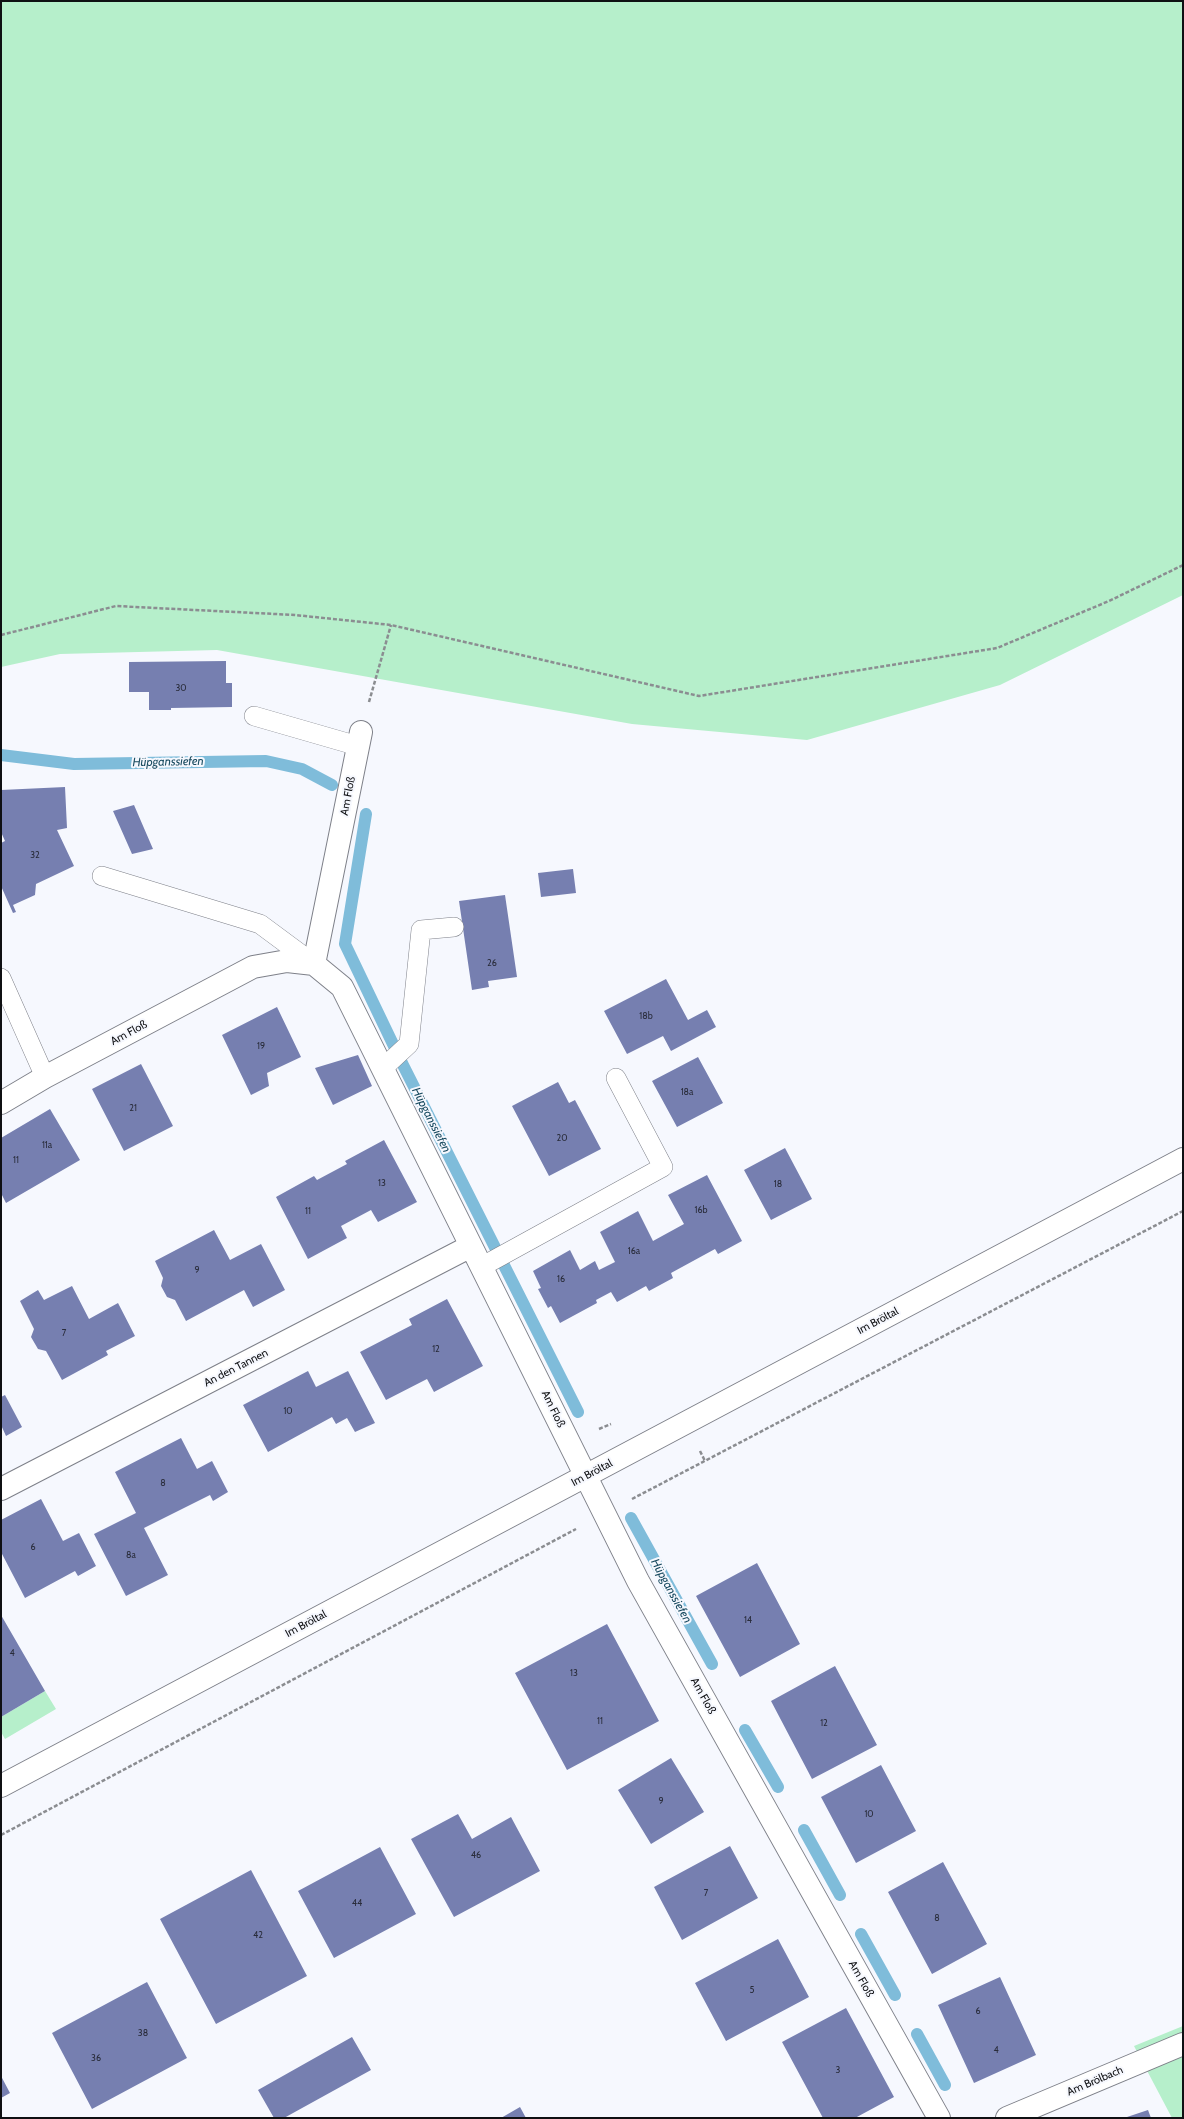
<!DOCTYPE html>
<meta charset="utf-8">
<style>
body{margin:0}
#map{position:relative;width:1184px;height:2119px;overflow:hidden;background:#f6f8fe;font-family:Cabin,sans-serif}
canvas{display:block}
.frame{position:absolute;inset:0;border:2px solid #0f1013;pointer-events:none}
</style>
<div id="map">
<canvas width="1184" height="2119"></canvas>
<div class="frame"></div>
</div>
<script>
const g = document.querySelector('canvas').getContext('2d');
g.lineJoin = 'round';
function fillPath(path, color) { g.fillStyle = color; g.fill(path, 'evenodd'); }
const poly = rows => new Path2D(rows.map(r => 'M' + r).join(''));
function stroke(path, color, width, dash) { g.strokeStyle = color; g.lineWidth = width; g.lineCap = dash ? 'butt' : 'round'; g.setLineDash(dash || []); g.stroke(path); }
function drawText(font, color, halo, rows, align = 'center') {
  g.font = font + ' Cabin,sans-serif'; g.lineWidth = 4; g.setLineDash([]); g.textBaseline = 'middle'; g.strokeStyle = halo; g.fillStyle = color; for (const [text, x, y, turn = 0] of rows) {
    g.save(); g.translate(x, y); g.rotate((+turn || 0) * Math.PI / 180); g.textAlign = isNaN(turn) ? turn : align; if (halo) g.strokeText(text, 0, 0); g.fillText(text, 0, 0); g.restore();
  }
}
const green = poly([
 [1,1,1183,1,1183,595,1000,685,807,740,632,724,217,650,60,654,1,667],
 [45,1691,56,1709,5,1739,1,1732,1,1717],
 [1183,2026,1183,2118,1172,2118,1134,2046]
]);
const stream = poly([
 [1,755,74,764,266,761,302,769,332,785],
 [366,814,345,944,403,1065,578,1412],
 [631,1518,712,1664],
 [745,1730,778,1787],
 [804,1830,840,1895],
 [861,1934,895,1995],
 [917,2034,945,2085]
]);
const building = poly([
 [226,661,226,683,232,683,232,707,171,708,171,710,149,710,149,692,129,692,129,662],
 [65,787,67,828,57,830,74,866,36,884,35,895,13,905,16,912,13,913,1,886,1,843,5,841,1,832,1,790],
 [134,805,153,849,132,854,113,811],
 [573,869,576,893,541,897,538,873],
 [505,895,517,977,488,981,489,987,472,990,459,901],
 [666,979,688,1020,707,1010,716,1027,671,1051,663,1036,627,1054,604,1011],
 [277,1007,301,1057,267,1073,269,1086,251,1095,222,1035],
 [358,1055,372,1086,333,1105,315,1068],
 [698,1057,723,1103,677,1127,652,1081],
 [141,1064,173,1126,124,1151,92,1089],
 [558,1082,569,1103,575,1100,601,1149,549,1176,512,1106],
 [50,1109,80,1160,6,1203,1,1193,1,1138],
 [384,1140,417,1202,378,1222,371,1210,341,1226,347,1238,308,1259,276,1197,314,1176,317,1180,347,1164,345,1161],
 [785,1148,812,1199,771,1220,744,1170],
 [707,1175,742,1241,718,1254,715,1249,671,1273,673,1278,649,1291,646,1286,617,1302,611,1292,596,1300,597,1303,560,1323,551,1306,548,1308,538,1289,541,1288,533,1271,570,1250,580,1270,595,1261,599,1270,615,1262,600,1232,638,1211,653,1241,684,1224,668,1195],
 [214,1230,230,1260,261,1244,285,1290,253,1307,244,1290,186,1321,175,1300,167,1297,161,1286,163,1278,155,1261],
 [72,1286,89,1319,118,1303,135,1336,106,1351,108,1355,62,1380,46,1351,38,1349,31,1337,34,1329,20,1301,38,1290,44,1300],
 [447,1299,483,1366,434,1392,427,1379,386,1400,360,1352,412,1325,409,1319],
 [308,1371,316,1387,348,1371,375,1423,355,1432,347,1418,336,1424,332,1417,268,1452,243,1405],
 [5,1395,22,1427,6,1436,1,1425,1,1397],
 [181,1438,197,1469,212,1461,228,1492,213,1501,210,1495,144,1528,168,1575,126,1596,94,1534,136,1513,115,1472],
 [41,1499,63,1541,79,1533,96,1566,78,1576,75,1571,25,1598,1,1552,1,1520],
 [757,1563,800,1644,740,1677,696,1596],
 [1,1615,45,1691,1,1717],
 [607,1624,659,1721,567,1770,515,1673],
 [835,1666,877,1745,812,1779,771,1701],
 [671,1758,704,1812,651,1844,618,1790],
 [881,1765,916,1831,856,1863,821,1797],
 [458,1814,472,1839,511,1817,540,1871,454,1917,411,1839],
 [730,1846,758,1898,682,1940,654,1887],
 [380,1847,416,1914,334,1958,298,1891],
 [943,1862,987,1944,932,1974,888,1892],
 [251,1870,307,1976,216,2024,160,1919],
 [778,1939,809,1997,726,2041,695,1983],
 [1000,1977,1036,2055,974,2083,938,2005],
 [147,1982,187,2058,92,2109,52,2033],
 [846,2008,894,2097,855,2118,823,2118,782,2042],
 [352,2037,371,2070,284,2118,274,2118,258,2090],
 [1,2076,10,2093,1,2098],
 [520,2107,526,2118,501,2118],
 [1148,2110,1151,2118,1124,2118]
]);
const path = poly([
 [1,635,116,606,295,615,391,625,699,696,997,648,1109,601,1183,565],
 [369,702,391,625],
 [599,1429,611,1424],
 [700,1451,705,1461],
 [632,1499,1183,1211],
 [1,1835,576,1529]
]);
const service = poly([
 [254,716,358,746],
 [102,876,260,924,314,964],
 [1,978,45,1077],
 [382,1069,409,1044,421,930,454,927],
 [481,1267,663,1167,616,1078]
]);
const minor = poly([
 [361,732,314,964,342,987,638,1581,939,2118],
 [1,1103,45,1077,253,967,287,961,314,964],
 [1,1489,471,1246],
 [1007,2118,1183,2044]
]);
const primary = poly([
 [1,1786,1183,1159]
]);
const numberNames = [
 ["30",181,688],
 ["32",35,855],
 ["26",492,963],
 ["18b",646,1016],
 ["19",261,1046],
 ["18a",687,1092],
 ["21",133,1108],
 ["20",562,1138],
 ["11a",47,1145],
 ["11",16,1160],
 ["13",382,1183],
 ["18",778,1184],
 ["16b",701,1210],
 ["11",308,1211],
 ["16a",634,1251],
 ["9",197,1270],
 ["16",561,1279],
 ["7",64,1333],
 ["12",436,1349],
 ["10",288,1411],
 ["8",163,1483],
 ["6",33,1547],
 ["8a",131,1555],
 ["14",748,1620],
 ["4",12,1653],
 ["13",574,1673],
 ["11",600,1721],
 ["12",824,1723],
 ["9",661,1801],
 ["10",869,1814],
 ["46",476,1855],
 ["7",706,1893],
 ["44",357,1903],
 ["8",937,1918],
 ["42",258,1935],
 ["5",752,1990],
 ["6",978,2011],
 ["38",143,2033],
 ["4",996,2050],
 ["36",96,2058],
 ["3",838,2070]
];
const streetNames = [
 ["Am Floß",348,796,-79],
 ["Am Floß",129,1033,-28],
 ["Im Bröltal",878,1321,-28],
 ["An den Tannen",236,1368,-27],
 ["Am Floß",553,1409,64],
 ["Im Bröltal",592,1473,-28],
 ["Im Bröltal",306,1624,-28],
 ["Am Floß",703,1696,61],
 ["Am Floß",861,1979,61],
 ["Am Brölbach",1095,2081,-23]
];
const waterNames = [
 ["Hüpganssiefen",168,762,-1],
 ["Hüpganssiefen",431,1120,63],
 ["Hüpganssiefen",671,1591,61]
];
fillPath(green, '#b6efcb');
stroke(stream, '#7fbcda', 12);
fillPath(building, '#767fb0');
stroke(service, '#7e8089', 20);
stroke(minor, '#7e8089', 24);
stroke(primary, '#7e8089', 24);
stroke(path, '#8b8d91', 2.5, [4, 2]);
stroke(service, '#fff', 19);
stroke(minor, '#fff', 22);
stroke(primary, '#fff', 22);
drawText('9px', '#292c3a', null, numberNames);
drawText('11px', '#0f1013', '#f6f8fe', streetNames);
drawText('italic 12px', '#184a5f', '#f6f8fe', waterNames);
</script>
